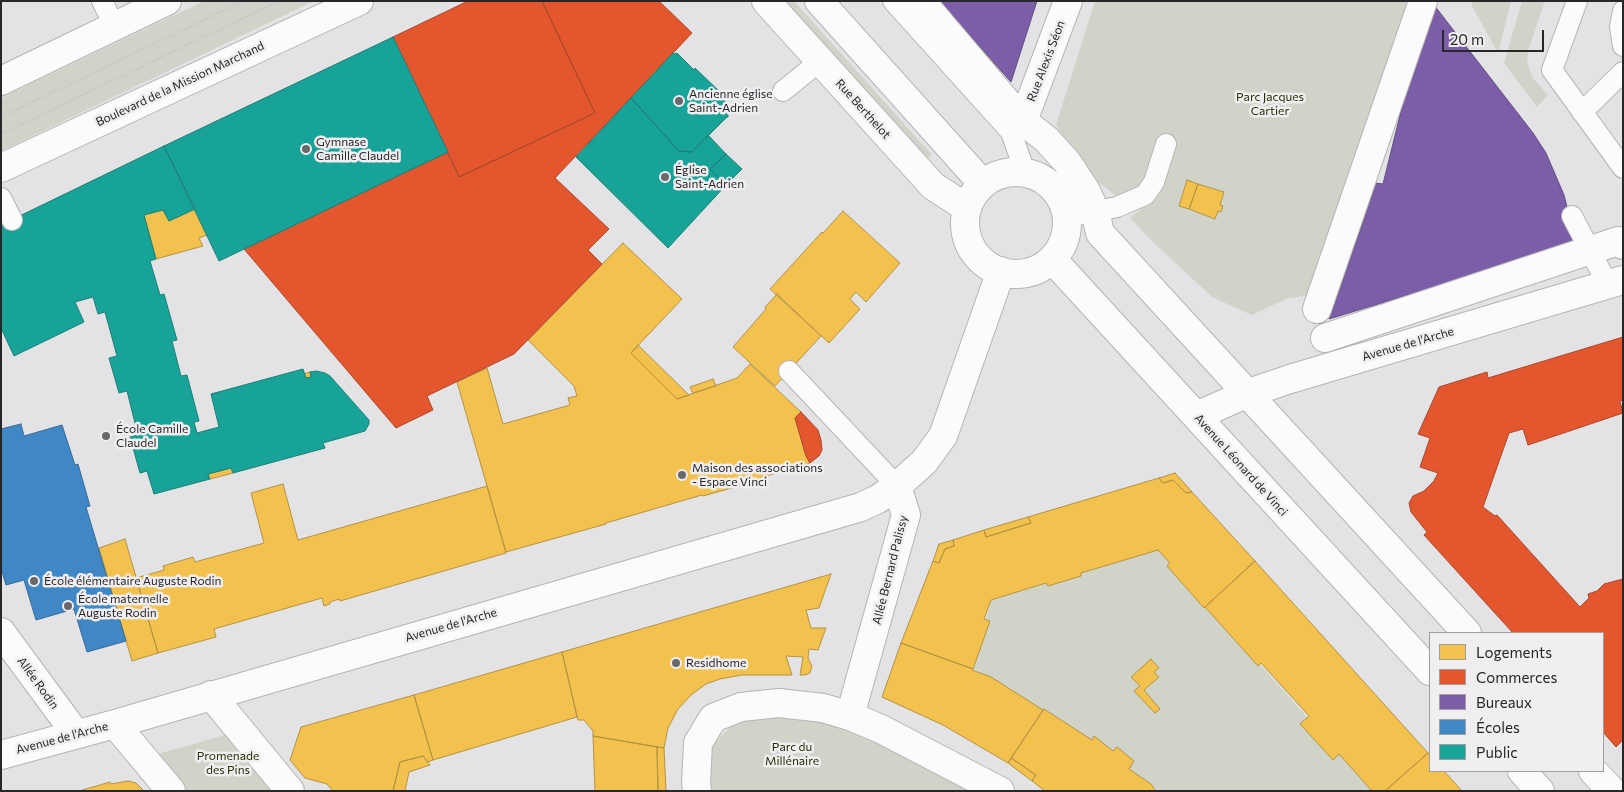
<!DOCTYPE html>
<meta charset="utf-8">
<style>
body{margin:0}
#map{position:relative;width:1624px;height:792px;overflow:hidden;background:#e3e2e4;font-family:Commissioner,sans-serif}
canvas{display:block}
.frame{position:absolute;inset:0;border:2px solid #272628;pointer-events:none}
.legend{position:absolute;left:1429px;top:632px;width:175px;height:140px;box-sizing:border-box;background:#f1eef2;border:1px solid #a09ea1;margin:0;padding:6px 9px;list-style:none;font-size:15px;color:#272628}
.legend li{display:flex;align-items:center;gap:10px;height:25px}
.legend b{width:25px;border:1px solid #a09ea1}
.scale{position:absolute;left:1442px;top:30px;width:102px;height:22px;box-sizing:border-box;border:2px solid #272628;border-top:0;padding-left:6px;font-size:15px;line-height:18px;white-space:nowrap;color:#272628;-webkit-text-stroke:4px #f1eef2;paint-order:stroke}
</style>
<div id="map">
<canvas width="1624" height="792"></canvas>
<div class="frame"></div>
<ul class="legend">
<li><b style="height:14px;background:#f2c14e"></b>Logements</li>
<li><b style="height:14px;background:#e4572e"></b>Commerces</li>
<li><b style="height:14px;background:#7b5ea7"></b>Bureaux</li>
<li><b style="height:14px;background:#3f88c5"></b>Écoles</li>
<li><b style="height:14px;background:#17a398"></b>Public</li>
</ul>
<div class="scale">20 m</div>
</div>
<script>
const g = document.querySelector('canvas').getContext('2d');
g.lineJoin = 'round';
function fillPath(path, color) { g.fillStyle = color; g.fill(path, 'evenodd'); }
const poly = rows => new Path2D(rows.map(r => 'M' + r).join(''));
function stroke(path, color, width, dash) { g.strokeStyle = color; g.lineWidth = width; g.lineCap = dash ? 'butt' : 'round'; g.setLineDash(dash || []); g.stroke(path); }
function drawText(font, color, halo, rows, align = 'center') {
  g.font = font + ' Commissioner,sans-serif'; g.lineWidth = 5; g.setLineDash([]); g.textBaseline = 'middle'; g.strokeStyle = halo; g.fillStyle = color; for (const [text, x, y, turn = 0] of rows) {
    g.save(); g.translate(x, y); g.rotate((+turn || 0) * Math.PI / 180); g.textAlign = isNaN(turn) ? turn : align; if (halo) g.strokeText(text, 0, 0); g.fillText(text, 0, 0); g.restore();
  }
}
const green = poly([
 [204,1,314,1,1,151,1,98],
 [786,1,794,1,932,155,923,162,782,5],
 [1095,1,1411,1,1313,295,1288,298,1252,315,1212,297,1153,242,1130,218,1160,194,1175,141,1160,137,1140,187,1119,198,1083,170,1056,125],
 [1471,1,1511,1,1498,53,1472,6],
 [1522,1,1545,1,1528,51,1527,58,1528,65,1533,78,1548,95,1537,107,1504,63],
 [1158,550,1373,791,1156,791,1151,784,1129,769,1113,751,1094,737,1092,740,973,669,991,600],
 [791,717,828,721,855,728,973,791,706,791,708,754,718,739,730,727,750,718],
 [240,731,290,791,171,791,143,758]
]);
const homes = poly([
 [1187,180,1198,184,1189,209,1179,206,1187,180],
 [1198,184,1224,192,1220,205,1223,206,1221,212,1218,211,1215,219,1189,209,1198,184],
 [195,209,207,235,199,238,203,246,156,259,144,215,163,210,169,221,195,209],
 [843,211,900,263,866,302,856,292,850,299,860,309,829,343,770,289,822,232,823,233,843,211],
 [623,243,682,299,631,353,677,399,737,378,750,364,801,412,795,418,806,456,810,463,753,480,753,482,703,496,702,495,606,523,606,524,506,552,457,382,487,368,503,424,570,405,568,398,577,396,574,386,528,340,623,243],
 [777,294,821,336,775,386,733,347,766,309,765,307,777,294],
 [638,345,689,395,677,399,631,353,638,345],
 [310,372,311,377,306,378,304,374,310,372],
 [713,379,716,386,693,393,690,387,713,379],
 [231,468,233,473,210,479,208,474,231,468],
 [1175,473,1185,484,1192,492,1186,493,1173,480,1163,483,1159,478,1175,473],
 [1159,478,1163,483,1173,480,1186,493,1192,492,1255,561,1204,608,1167,566,1170,563,1158,550,1081,573,1081,576,1048,586,1046,583,991,600,984,619,990,621,973,669,901,643,933,561,939,563,945,549,954,546,953,540,984,530,986,537,1031,523,1028,517,1159,478],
 [283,484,298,540,487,486,506,553,340,601,339,599,330,602,330,604,324,606,322,598,214,629,216,637,158,653,136,578,164,570,163,566,193,557,195,562,264,543,251,493,283,484],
 [1028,517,1031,523,986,537,984,530,1028,517],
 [125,539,158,653,132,661,99,548,125,539],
 [953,540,954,546,945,549,939,563,933,561,939,544,953,540],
 [1255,561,1428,753,1385,791,1372,791,1339,754,1333,760,1300,724,1309,716,1261,663,1258,666,1205,607,1255,561],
 [831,574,819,608,806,610,811,628,826,628,818,650,809,649,808,658,812,666,810,673,805,675,800,675,803,657,786,656,792,675,742,675,720,679,706,684,691,695,678,709,668,728,664,748,593,736,593,731,584,720,578,720,562,652,831,574],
 [901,643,973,669,972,670,991,677,1043,710,1008,763,943,725,882,697,901,643],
 [562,652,577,717,433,760,414,695,562,652],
 [1151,659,1159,668,1154,672,1159,677,1144,690,1160,709,1155,713,1134,691,1140,686,1131,677,1151,659],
 [414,695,433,760,428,762,423,756,400,762,393,791,333,791,327,784,305,778,290,760,301,727,414,695],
 [1044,709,1092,740,1094,736,1113,751,1117,747,1134,761,1129,769,1151,784,1156,791,1045,791,1032,781,1036,775,1011,758,1044,709],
 [593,736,657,747,658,791,595,791,593,736],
 [657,747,664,748,666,791,658,791,657,747],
 [1428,753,1430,755,1430,771,1444,771,1462,791,1385,791,1428,753],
 [423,756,430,765,409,772,405,791,393,791,400,762,423,756],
 [1011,758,1036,775,1032,781,1008,763,1011,758],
 [128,781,136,783,144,791,79,791,110,782,111,784,128,781]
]);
const shops = poly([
 [468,1,542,1,595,113,459,177,393,37,468,1],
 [542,1,659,1,692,33,555,178,609,229,588,250,602,264,514,354,427,396,433,410,396,428,244,249,448,152,459,177,595,113,542,1],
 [1623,337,1623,400,1620,401,1623,413,1528,445,1523,429,1509,433,1483,507,1495,516,1497,515,1580,607,1589,598,1588,594,1597,591,1604,584,1623,579,1623,740,1616,747,1603,732,1603,633,1513,633,1424,535,1427,532,1411,512,1409,503,1413,496,1424,491,1434,481,1438,473,1420,467,1430,438,1418,434,1439,387,1487,372,1488,378,1623,337],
 [801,412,818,430,821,440,822,450,819,456,810,463,806,456,795,418,801,412]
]);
const offices = poly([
 [939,1,1037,1,1011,82,939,1],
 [1434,5,1533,133,1546,153,1564,195,1570,219,1572,245,1329,319,1367,211,1365,210,1366,200,1371,199,1375,183,1383,184,1405,95,1434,5]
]);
const schools = poly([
 [21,424,24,436,62,425,75,465,78,464,90,506,86,507,126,641,87,652,74,609,36,620,24,580,6,585,1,568,1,429,21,424]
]);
const public = poly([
 [393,37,448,152,219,261,164,146,393,37],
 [673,53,675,54,677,53,694,70,695,68,719,91,717,93,728,104,728,117,727,117,692,152,679,151,631,98,673,53],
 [631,98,679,151,692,152,708,135,726,154,710,169,726,185,668,248,576,157,631,98],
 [164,146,195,209,169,221,163,210,144,215,156,259,150,261,160,295,164,294,177,340,172,341,181,376,187,375,199,421,194,422,197,433,219,427,211,394,303,369,306,378,311,377,310,372,316,371,325,373,330,376,369,420,369,424,365,431,323,443,325,448,233,473,231,468,208,474,210,479,154,494,147,471,140,473,130,437,138,435,127,391,119,393,109,358,117,356,105,312,98,314,93,297,75,302,84,322,14,356,1,328,1,225,164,146],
 [726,154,742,169,726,185,710,169,726,154]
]);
const lane = poly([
 [102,1,115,27],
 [893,1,1011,132,1025,172],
 [1577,1,1552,70,1623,168],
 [1623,11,1620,27,1623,46],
 [783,91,820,61],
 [1582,112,1623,72],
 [1,198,12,220],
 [1572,216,1608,285],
 [1067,217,1117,207,1145,195,1154,182,1166,144],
 [789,371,897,486]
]);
const street = poly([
 [766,1,933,186,967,208],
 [819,1,983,184],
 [921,1,1023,121,1046,139,1067,162,1086,191,1095,211,1100,233,1467,633],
 [1023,121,1068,1],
 '965 223a51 51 0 1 1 102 0a51 51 0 1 1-102 0Z',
 [1052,259,1430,671],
 [1317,309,1423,1],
 [1325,338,1618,241,1623,245],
 [1196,416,1246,394,1290,379,1623,280],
 [1,632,76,734],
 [211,695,290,791],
 [850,716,906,515,897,486],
 [115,724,171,791],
 [1,755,115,724,861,507,878,499,897,486,924,462,943,436,1001,271],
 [1522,771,1540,791],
 [1593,771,1612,791],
 [697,791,696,784,698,743,713,718,741,707,779,703,823,708,850,716,881,729,1000,791]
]);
const primary = poly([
 [1,81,167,1],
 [1,168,359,1]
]);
const tram = poly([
 [1,117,244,1],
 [1,134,279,1]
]);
const markers = [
 [679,101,5,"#69686a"],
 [306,149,5,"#69686a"],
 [665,177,5,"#69686a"],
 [106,436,5,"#69686a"],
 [682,475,5,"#69686a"],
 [34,581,5,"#69686a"],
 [68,606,5,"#69686a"],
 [676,663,5,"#69686a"]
];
const streetNames = [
 ["Rue Alexis Séon",1046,61,-69],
 ["Boulevard de la Mission Marchand",180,84,-25],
 ["Rue Berthelot",863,109,48],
 ["Avenue de l'Arche",1408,344,-16],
 ["Avenue Léonard de Vinci",1241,465,48],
 ["Allée Bernard Palissy",890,570,-76],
 ["Avenue de l'Arche",451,625,-16],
 ["Allée Rodin",38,683,54],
 ["Avenue de l'Arche",62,738,-15]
];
const poiNames = [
 ["Ancienne église",689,94],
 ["Saint-Adrien",689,108],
 ["Gymnase",316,142],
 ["Camille Claudel",316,156],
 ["Église",675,170],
 ["Saint-Adrien",675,184],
 ["École Camille",116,429],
 ["Claudel",116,443],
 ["Maison des associations",692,468],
 ["- Espace Vinci",692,482],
 ["École élémentaire Auguste Rodin",44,581],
 ["École maternelle",78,599],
 ["Auguste Rodin",78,613],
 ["Residhome",686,663]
];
const parkNames = [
 ["Parc Jacques",1270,97],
 ["Cartier",1270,111],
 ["Parc du",792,747],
 ["Millénaire",792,761],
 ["Promenade",228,756],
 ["des Pins",228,770]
];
fillPath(green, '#d0d4c8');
fillPath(homes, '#f2c14e');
stroke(homes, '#b59243', 1);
fillPath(shops, '#e4572e');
stroke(shops, '#ab482c', 1);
fillPath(offices, '#7b5ea7');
stroke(offices, '#624d81', 1);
fillPath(schools, '#3f88c5');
stroke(schools, '#386b96', 1);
fillPath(public, '#17a398');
stroke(public, '#1c7e76', 1);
stroke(lane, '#b5b4b5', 22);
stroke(street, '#b5b4b5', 30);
stroke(primary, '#b5b4b5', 30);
stroke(lane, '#fbfbfb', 20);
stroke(street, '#fbfbfb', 28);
stroke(primary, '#fbfbfb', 28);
stroke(tram, '#c6c5c6', 1);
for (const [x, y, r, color] of markers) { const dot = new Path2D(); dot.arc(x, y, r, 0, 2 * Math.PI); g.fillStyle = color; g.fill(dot); stroke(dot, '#f1eef2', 2); }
drawText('12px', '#272628', '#f1eef2', streetNames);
drawText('12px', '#272628', '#f1eef2', poiNames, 'left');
drawText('12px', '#233000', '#f1eef2', parkNames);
</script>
